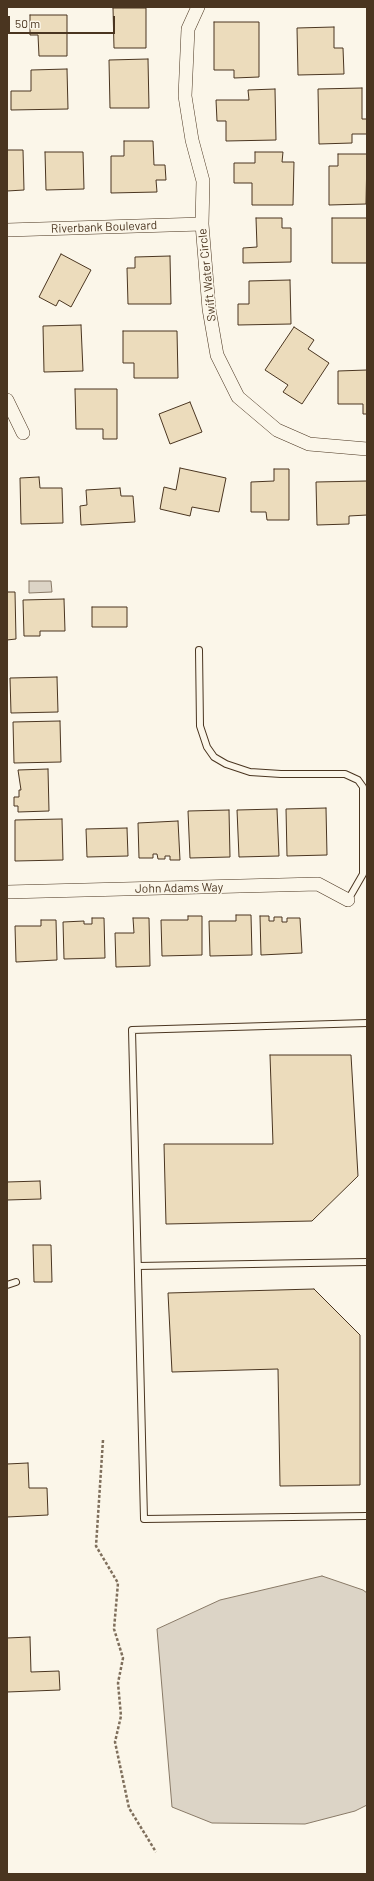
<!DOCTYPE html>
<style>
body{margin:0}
#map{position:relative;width:374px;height:1881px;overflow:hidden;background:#fbf6e9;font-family:Barlow,sans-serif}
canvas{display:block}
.frame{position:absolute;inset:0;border:8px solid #4a3520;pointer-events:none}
.scale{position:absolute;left:8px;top:16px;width:107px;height:18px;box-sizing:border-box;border:2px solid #4a3520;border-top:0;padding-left:5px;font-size:12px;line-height:14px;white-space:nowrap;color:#4a3520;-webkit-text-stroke:3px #fbf6e9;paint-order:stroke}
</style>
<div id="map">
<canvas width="374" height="1881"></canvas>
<div class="frame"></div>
<div class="scale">50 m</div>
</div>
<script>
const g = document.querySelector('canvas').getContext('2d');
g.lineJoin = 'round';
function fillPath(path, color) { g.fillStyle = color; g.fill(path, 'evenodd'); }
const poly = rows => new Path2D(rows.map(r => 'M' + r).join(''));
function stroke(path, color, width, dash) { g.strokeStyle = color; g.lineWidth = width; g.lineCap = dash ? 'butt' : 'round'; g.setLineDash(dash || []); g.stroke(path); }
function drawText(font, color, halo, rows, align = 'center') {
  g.font = font + ' Barlow,sans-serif'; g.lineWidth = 3; g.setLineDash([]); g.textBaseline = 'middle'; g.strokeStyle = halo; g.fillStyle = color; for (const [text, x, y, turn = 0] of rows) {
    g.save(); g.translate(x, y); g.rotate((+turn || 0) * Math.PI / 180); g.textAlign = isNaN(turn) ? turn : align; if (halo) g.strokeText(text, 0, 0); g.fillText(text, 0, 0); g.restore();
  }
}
const water = poly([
 [29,581,51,581,52,592,29,593,29,581],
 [322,1576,363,1590,367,1593,367,1805,355,1811,305,1824,212,1823,172,1807,157,1629,220,1600,322,1576]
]);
const building = poly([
 [113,8,146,8,146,48,114,48,113,8],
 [30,15,67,15,67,56,39,56,38,35,30,35,30,15],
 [214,22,259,22,259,77,234,78,234,70,214,70,214,22],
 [334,27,334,48,343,48,344,74,298,75,297,28,334,27],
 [148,59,149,108,110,108,109,60,148,59],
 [67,69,68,109,11,110,11,91,31,91,31,70,67,69],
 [362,88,362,119,367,119,367,134,352,134,352,143,319,144,318,89,362,88],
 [275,89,276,140,226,141,226,121,217,121,216,100,249,100,248,90,275,89],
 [124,141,153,141,154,165,165,165,166,180,156,180,157,192,111,193,111,156,124,156,124,141],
 [7,150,23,150,24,190,7,191,7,150],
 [45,152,83,152,84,189,46,190,45,152],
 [255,152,283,152,282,162,294,162,293,205,252,205,252,183,234,183,234,163,255,163,255,152],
 [338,154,367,154,366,204,329,205,329,166,338,166,338,154],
 [256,218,282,218,282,228,291,228,291,262,243,263,243,248,257,247,256,218],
 [332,218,367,218,367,263,332,263,332,218],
 [61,254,91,270,71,307,59,300,56,306,39,297,61,254],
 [170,256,171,304,128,304,127,268,135,268,135,257,170,256],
 [290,280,291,324,238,325,238,304,249,304,249,281,290,280],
 [81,325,83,371,44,372,43,326,81,325],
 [294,327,314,340,308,349,329,363,302,404,283,392,288,385,265,370,294,327],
 [123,331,177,331,178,378,134,378,134,363,123,363,123,331],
 [367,370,367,414,363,414,363,404,338,404,338,371,367,370],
 [75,389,117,389,117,439,103,439,103,429,76,429,75,389],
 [190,402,202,432,170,444,159,414,190,402],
 [180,468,226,478,219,512,192,507,190,516,160,509,164,487,176,490,180,468],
 [274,469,289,469,289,520,267,520,266,512,251,512,251,482,274,481,274,469],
 [39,477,40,488,62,488,63,523,21,524,20,478,39,477],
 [367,481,367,515,349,516,349,524,317,525,316,482,367,481],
 [120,488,121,496,133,496,135,522,81,525,80,506,87,505,86,490,120,488],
 [7,592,15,592,16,639,7,640,7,592],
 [64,599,65,631,40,631,40,636,24,636,23,600,64,599],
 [92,607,127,607,127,627,92,627,92,607],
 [57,677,58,712,11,713,10,678,57,677],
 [60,721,61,762,14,763,13,722,60,721],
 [48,769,49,811,18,812,18,806,14,806,14,797,19,797,19,790,21,790,18,770,48,769],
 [326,808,327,855,287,856,286,809,326,808],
 [277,809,279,856,239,857,237,810,277,809],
 [229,810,230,857,190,858,188,811,229,810],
 [62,819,63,860,15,861,15,820,62,819],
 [178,821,180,860,170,860,170,856,165,856,165,859,158,859,157,854,153,854,153,858,139,858,138,823,178,821],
 [127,828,128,856,87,857,86,829,127,828],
 [236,915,251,915,252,955,210,956,209,921,236,921,236,915],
 [188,916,202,916,202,955,162,956,161,920,188,920,188,916],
 [260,916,269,916,269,921,274,921,274,917,282,917,282,922,287,922,287,918,300,918,302,953,261,955,260,916],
 [92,918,104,918,105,958,64,959,63,922,84,921,84,924,92,924,92,918],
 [133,918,149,918,150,966,116,967,115,933,134,933,133,918],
 [41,920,56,920,57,960,16,962,15,926,41,926,41,920],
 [270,1055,351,1055,358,1176,312,1221,166,1224,164,1144,273,1144,270,1055],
 [40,1181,41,1199,7,1200,7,1182,40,1181],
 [33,1245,51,1245,52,1282,34,1282,33,1245],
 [314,1289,360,1335,360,1485,280,1486,278,1369,172,1372,168,1293,314,1289],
 [28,1463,29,1488,47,1488,48,1515,7,1517,7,1464,28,1463],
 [30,1637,31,1672,59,1671,60,1690,7,1692,7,1638,30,1637]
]);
const path = poly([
 [103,1440,96,1546,118,1583,114,1629,123,1658,118,1683,121,1716,115,1742,129,1808,156,1852]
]);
const service = poly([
 [199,650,200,726,207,747,214,757,226,764,250,772,281,774,345,774,358,780,363,787,363,874,348,900],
 [367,1023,132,1030,144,1519,367,1516],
 [138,1266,367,1262],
 [7,1285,16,1282]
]);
const minor = poly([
 [198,7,188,29,185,96,192,140,203,181,202,224,209,309,217,355,238,397,277,430,309,444,367,449],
 [7,230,202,224],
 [7,400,23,433],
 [7,892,318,884,348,900]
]);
const streetNames = [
 ["Riverbank Boulevard",104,227,-2],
 ["Swift Water Circle",207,275,-96],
 ["John Adams Way",179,888,-1]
];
fillPath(water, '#dcd4c6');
stroke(water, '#887966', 1);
fillPath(building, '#ecdcbc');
stroke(building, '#4a3520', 1);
stroke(service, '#4a3520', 8);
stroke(minor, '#4a3520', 14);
stroke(path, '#7f6f5c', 2.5, [3, 2]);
stroke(service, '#fbf6e9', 6);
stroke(minor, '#fbf6e9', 13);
drawText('12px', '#4a3520', '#fbf6e9', streetNames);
</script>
